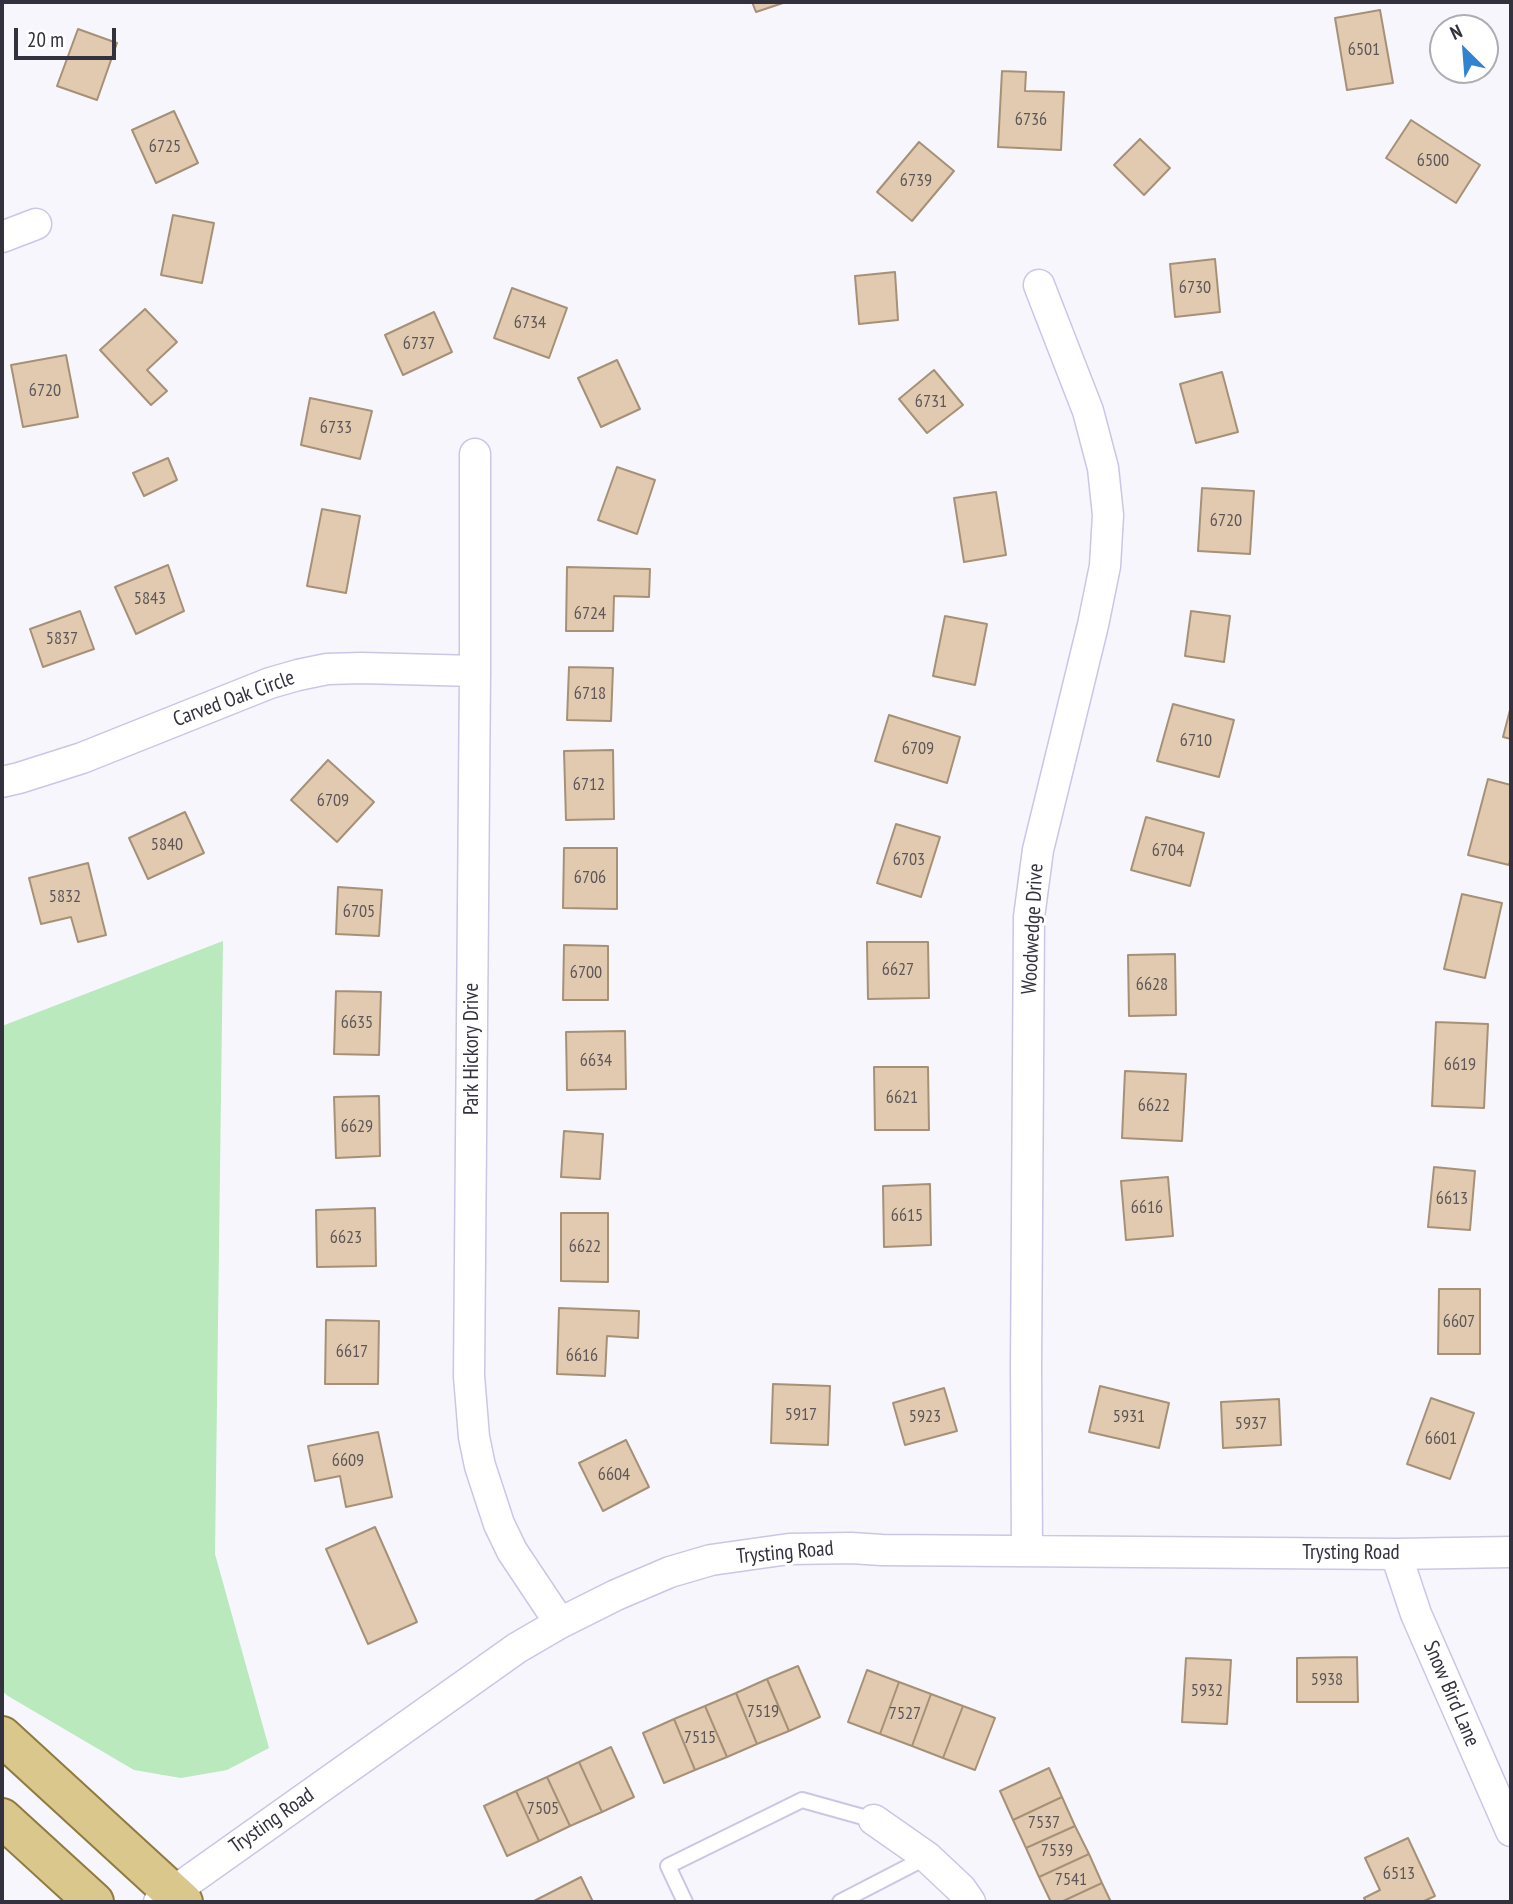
<!DOCTYPE html>
<style>
body{margin:0}
#map{position:relative;width:1513px;height:1904px;overflow:hidden;background:#f7f6fd;font-family:"PT Sans Narrow",sans-serif}
canvas{display:block}
.frame{position:absolute;inset:0;border:4px solid #33313e;pointer-events:none}
.north{position:absolute;left:1429px;top:14px;width:70px;height:70px;box-sizing:border-box;background:#fff;border:2px solid #adadb2;border-radius:50%;rotate:335deg;font-size:19px;font-weight:700;line-height:28px;text-align:center;color:#33313e}
.north::after{content:'';display:block;margin:auto;width:24px;height:32px;background:#3182d1;clip-path:polygon(50% 0,100% 100%,50% 72%,0 100%)}
.scale{position:absolute;left:14px;top:28px;width:102px;height:32px;box-sizing:border-box;border:4px solid #33313e;border-top:0;padding-left:9px;font-size:21px;line-height:24px;white-space:nowrap;color:#33313e;-webkit-text-stroke:5px #fff;paint-order:stroke}
</style>
<div id="map">
<canvas width="1513" height="1904"></canvas>
<div class="frame"></div>
<div class="north">N</div>
<div class="scale">20 m</div>
</div>
<script>
const g = document.querySelector('canvas').getContext('2d');
g.lineJoin = 'round';
function fillPath(path, color) { g.fillStyle = color; g.fill(path, 'evenodd'); }
const poly = rows => new Path2D(rows.map(r => 'M' + r).join(''));
function stroke(path, color, width, dash) { g.strokeStyle = color; g.lineWidth = width; g.lineCap = dash ? 'butt' : 'round'; g.setLineDash(dash || []); g.stroke(path); }
function drawText(font, color, halo, rows, align = 'center') {
  g.font = font + ' "PT Sans Narrow",sans-serif'; g.lineWidth = 6; g.setLineDash([]); g.textBaseline = 'middle'; g.strokeStyle = halo; g.fillStyle = color; for (const [text, x, y, turn = 0] of rows) {
    g.save(); g.translate(x, y); g.rotate((+turn || 0) * Math.PI / 180); g.textAlign = isNaN(turn) ? turn : align; if (halo) g.strokeText(text, 0, 0); g.fillText(text, 0, 0); g.restore();
  }
}
const green = poly([
 [223,941,215,1554,269,1748,227,1770,181,1778,134,1770,8,1696,2,1691,2,1026]
]);
const building = poly([
 [752,2,786,2,756,12,752,2],
 [1380,10,1393,83,1347,90,1335,18,1380,10],
 [78,29,117,43,97,100,57,86,78,29],
 [1002,71,1026,72,1025,91,1064,92,1061,150,998,147,1002,71],
 [174,111,198,163,156,183,132,130,174,111],
 [1411,120,1480,165,1456,203,1386,158,1411,120],
 [1140,139,1170,168,1144,195,1114,165,1140,139],
 [919,142,954,171,912,221,877,192,919,142],
 [173,215,214,223,202,283,161,275,173,215],
 [1215,259,1220,312,1175,317,1170,264,1215,259],
 [895,272,898,320,859,324,855,276,895,272],
 [512,288,567,308,549,358,494,338,512,288],
 [145,309,177,342,147,370,167,391,151,405,100,350,145,309],
 [434,312,452,352,403,375,385,335,434,312],
 [66,355,78,417,23,427,11,365,66,355],
 [617,360,640,409,601,427,578,378,617,360],
 [934,370,963,405,927,433,899,399,934,370],
 [1222,372,1238,432,1196,443,1180,384,1222,372],
 [310,398,372,411,360,459,301,445,310,398],
 [168,458,177,480,144,496,133,473,168,458],
 [617,467,655,480,637,534,598,520,617,467],
 [1202,488,1254,491,1250,554,1198,551,1202,488],
 [996,492,1006,555,964,562,954,498,996,492],
 [322,509,360,516,346,593,307,586,322,509],
 [168,565,184,611,136,634,115,587,168,565],
 [567,567,650,569,649,597,614,596,613,631,566,631,567,567],
 [80,611,94,649,43,667,30,629,80,611],
 [1191,611,1230,616,1224,662,1185,656,1191,611],
 [945,616,987,624,975,685,933,676,945,616],
 [569,667,613,668,611,721,567,720,569,667],
 [1173,704,1234,720,1219,777,1157,761,1173,704],
 [1511,706,1511,739,1503,737,1511,706],
 [889,715,960,737,947,783,875,761,889,715],
 [613,750,614,819,566,820,564,751,613,750],
 [328,760,374,802,337,842,291,800,328,760],
 [1488,779,1511,785,1511,856,1509,865,1468,855,1488,779],
 [185,812,204,853,148,879,129,838,185,812],
 [1146,817,1204,833,1190,886,1131,870,1146,817],
 [896,824,940,837,921,897,877,883,896,824],
 [564,848,617,848,617,909,563,908,564,848],
 [88,863,106,935,78,942,71,917,41,924,29,878,88,863],
 [338,887,382,890,379,936,336,934,338,887],
 [1462,894,1502,903,1485,978,1444,969,1462,894],
 [867,942,928,942,929,998,868,999,867,942],
 [564,945,608,946,608,1000,563,1000,564,945],
 [1175,954,1176,1015,1129,1016,1128,955,1175,954],
 [336,991,381,992,379,1055,334,1054,336,991],
 [1436,1022,1488,1024,1484,1108,1432,1106,1436,1022],
 [625,1031,626,1089,567,1090,566,1032,625,1031],
 [874,1067,928,1067,929,1130,875,1130,874,1067],
 [1125,1071,1186,1074,1182,1141,1122,1138,1125,1071],
 [379,1096,380,1156,336,1158,334,1097,379,1096],
 [564,1131,603,1134,600,1179,561,1177,564,1131],
 [1434,1167,1475,1171,1470,1230,1428,1227,1434,1167],
 [1168,1177,1173,1236,1126,1240,1121,1181,1168,1177],
 [930,1184,931,1245,884,1247,883,1186,930,1184],
 [375,1208,376,1266,317,1267,316,1210,375,1208],
 [561,1213,608,1213,608,1282,561,1281,561,1213],
 [1439,1289,1480,1289,1480,1354,1438,1354,1439,1289],
 [559,1308,639,1311,638,1338,607,1336,605,1376,557,1374,559,1308],
 [326,1320,379,1321,378,1384,325,1384,326,1320],
 [773,1384,830,1386,828,1445,771,1443,773,1384],
 [1100,1386,1169,1403,1159,1448,1089,1432,1100,1386],
 [944,1388,957,1431,905,1445,893,1403,944,1388],
 [1431,1398,1474,1413,1450,1479,1407,1464,1431,1398],
 [1279,1399,1281,1445,1223,1448,1221,1402,1279,1399],
 [378,1432,392,1497,346,1507,340,1476,315,1481,308,1446,378,1432],
 [626,1440,649,1487,603,1511,579,1463,626,1440],
 [375,1527,417,1622,368,1644,326,1549,375,1527],
 [1357,1657,1358,1702,1297,1702,1297,1658,1357,1657],
 [1186,1658,1231,1660,1227,1724,1182,1722,1186,1658],
 [798,1666,820,1717,789,1731,767,1679,798,1666],
 [867,1670,899,1682,880,1734,848,1722,867,1670],
 [767,1679,789,1731,757,1744,736,1693,767,1679],
 [899,1682,931,1694,912,1746,880,1734,899,1682],
 [736,1693,757,1744,727,1757,705,1706,736,1693],
 [931,1694,963,1706,943,1758,912,1746,931,1694],
 [705,1706,727,1757,695,1770,674,1719,705,1706],
 [963,1706,995,1718,975,1770,943,1758,963,1706],
 [674,1719,695,1770,664,1783,643,1733,674,1719],
 [611,1747,634,1797,602,1812,579,1762,611,1747],
 [579,1762,602,1812,570,1826,547,1777,579,1762],
 [1049,1768,1062,1797,1013,1820,1000,1791,1049,1768],
 [547,1777,570,1826,539,1841,516,1791,547,1777],
 [516,1791,539,1841,507,1856,484,1806,516,1791],
 [1062,1797,1075,1826,1026,1848,1013,1820,1062,1797],
 [1075,1826,1089,1854,1039,1877,1026,1848,1075,1826],
 [1408,1838,1435,1896,1422,1902,1366,1902,1364,1898,1380,1890,1365,1858,1408,1838],
 [1089,1854,1102,1883,1061,1902,1051,1902,1039,1877,1089,1854],
 [581,1877,593,1902,532,1902,581,1877],
 [1102,1883,1111,1902,1061,1902,1102,1883]
]);
const lane = poly([
 [685,1902,668,1866,802,1800,874,1820],
 [840,1902,927,1857]
]);
const street = poly([
 [2,237,36,224],
 [475,454,475,671,469,1376,474,1437,480,1466,499,1524,512,1551,560,1623],
 [2,782,19,778,82,758,270,683,298,675,327,669,362,668,475,671],
 [1027,1550,1026,1367,1029,917,1038,850,1093,625,1105,566,1108,515,1103,468,1088,411,1039,285],
 [1396,1554,1416,1614,1511,1831],
 [874,1820,927,1857,961,1889,970,1902],
 [159,1902,517,1648,560,1623,616,1595,670,1572,711,1560,789,1549,851,1548,882,1550,1396,1554,1511,1552]
]);
const primary = poly([
 [2,1736,183,1902],
 [2,1818,94,1902]
]);
const numberNames = [
 ["6501",1364,50],
 ["6736",1031,120],
 ["6725",165,147],
 ["6500",1433,161],
 ["6739",916,181],
 ["6730",1195,288],
 ["6734",530,323],
 ["6737",419,344],
 ["6720",45,391],
 ["6731",931,402],
 ["6733",336,428],
 ["6720",1226,521],
 ["5843",150,599],
 ["6724",590,614],
 ["5837",62,639],
 ["6718",590,694],
 ["6710",1196,741],
 ["6709",918,749],
 ["6712",589,785],
 ["6709",333,801],
 ["5840",167,845],
 ["6704",1168,851],
 ["6703",909,860],
 ["6706",590,878],
 ["5832",65,897],
 ["6705",359,912],
 ["6627",898,970],
 ["6700",586,973],
 ["6628",1152,985],
 ["6635",357,1023],
 ["6634",596,1061],
 ["6619",1460,1065],
 ["6621",902,1098],
 ["6622",1154,1106],
 ["6629",357,1127],
 ["6613",1452,1199],
 ["6616",1147,1208],
 ["6615",907,1216],
 ["6623",346,1238],
 ["6622",585,1247],
 ["6607",1459,1322],
 ["6617",352,1352],
 ["6616",582,1356],
 ["5917",801,1415],
 ["5923",925,1417],
 ["5931",1129,1417],
 ["5937",1251,1424],
 ["6601",1441,1439],
 ["6609",348,1461],
 ["6604",614,1475],
 ["5938",1327,1680],
 ["5932",1207,1691],
 ["7519",763,1712],
 ["7527",905,1714],
 ["7515",700,1738],
 ["7505",543,1809],
 ["7537",1044,1823],
 ["7539",1057,1851],
 ["6513",1399,1874],
 ["7541",1071,1880]
];
const streetNames = [
 ["Carved Oak Circle",234,699,-20],
 ["Woodwedge Drive",1033,929,-87],
 ["Park Hickory Drive",472,1049,-90],
 ["Trysting Road",785,1553,-5],
 ["Trysting Road",1351,1553],
 ["Snow Bird Lane",1451,1694,67],
 ["Trysting Road",272,1821,-35]
];
fillPath(green, '#b9e9bc');
fillPath(building, '#e1caaf');
stroke(building, '#a69177', 2);
stroke(lane, '#cac6e6', 18);
stroke(street, '#cac6e6', 33);
stroke(primary, '#8f7a3f', 42);
stroke(lane, '#fff', 14);
stroke(street, '#fff', 30);
stroke(primary, '#dac78c', 38);
drawText('18px', '#5e575a', null, numberNames);
drawText('21px', '#33313e', '#fff', streetNames);
</script>
